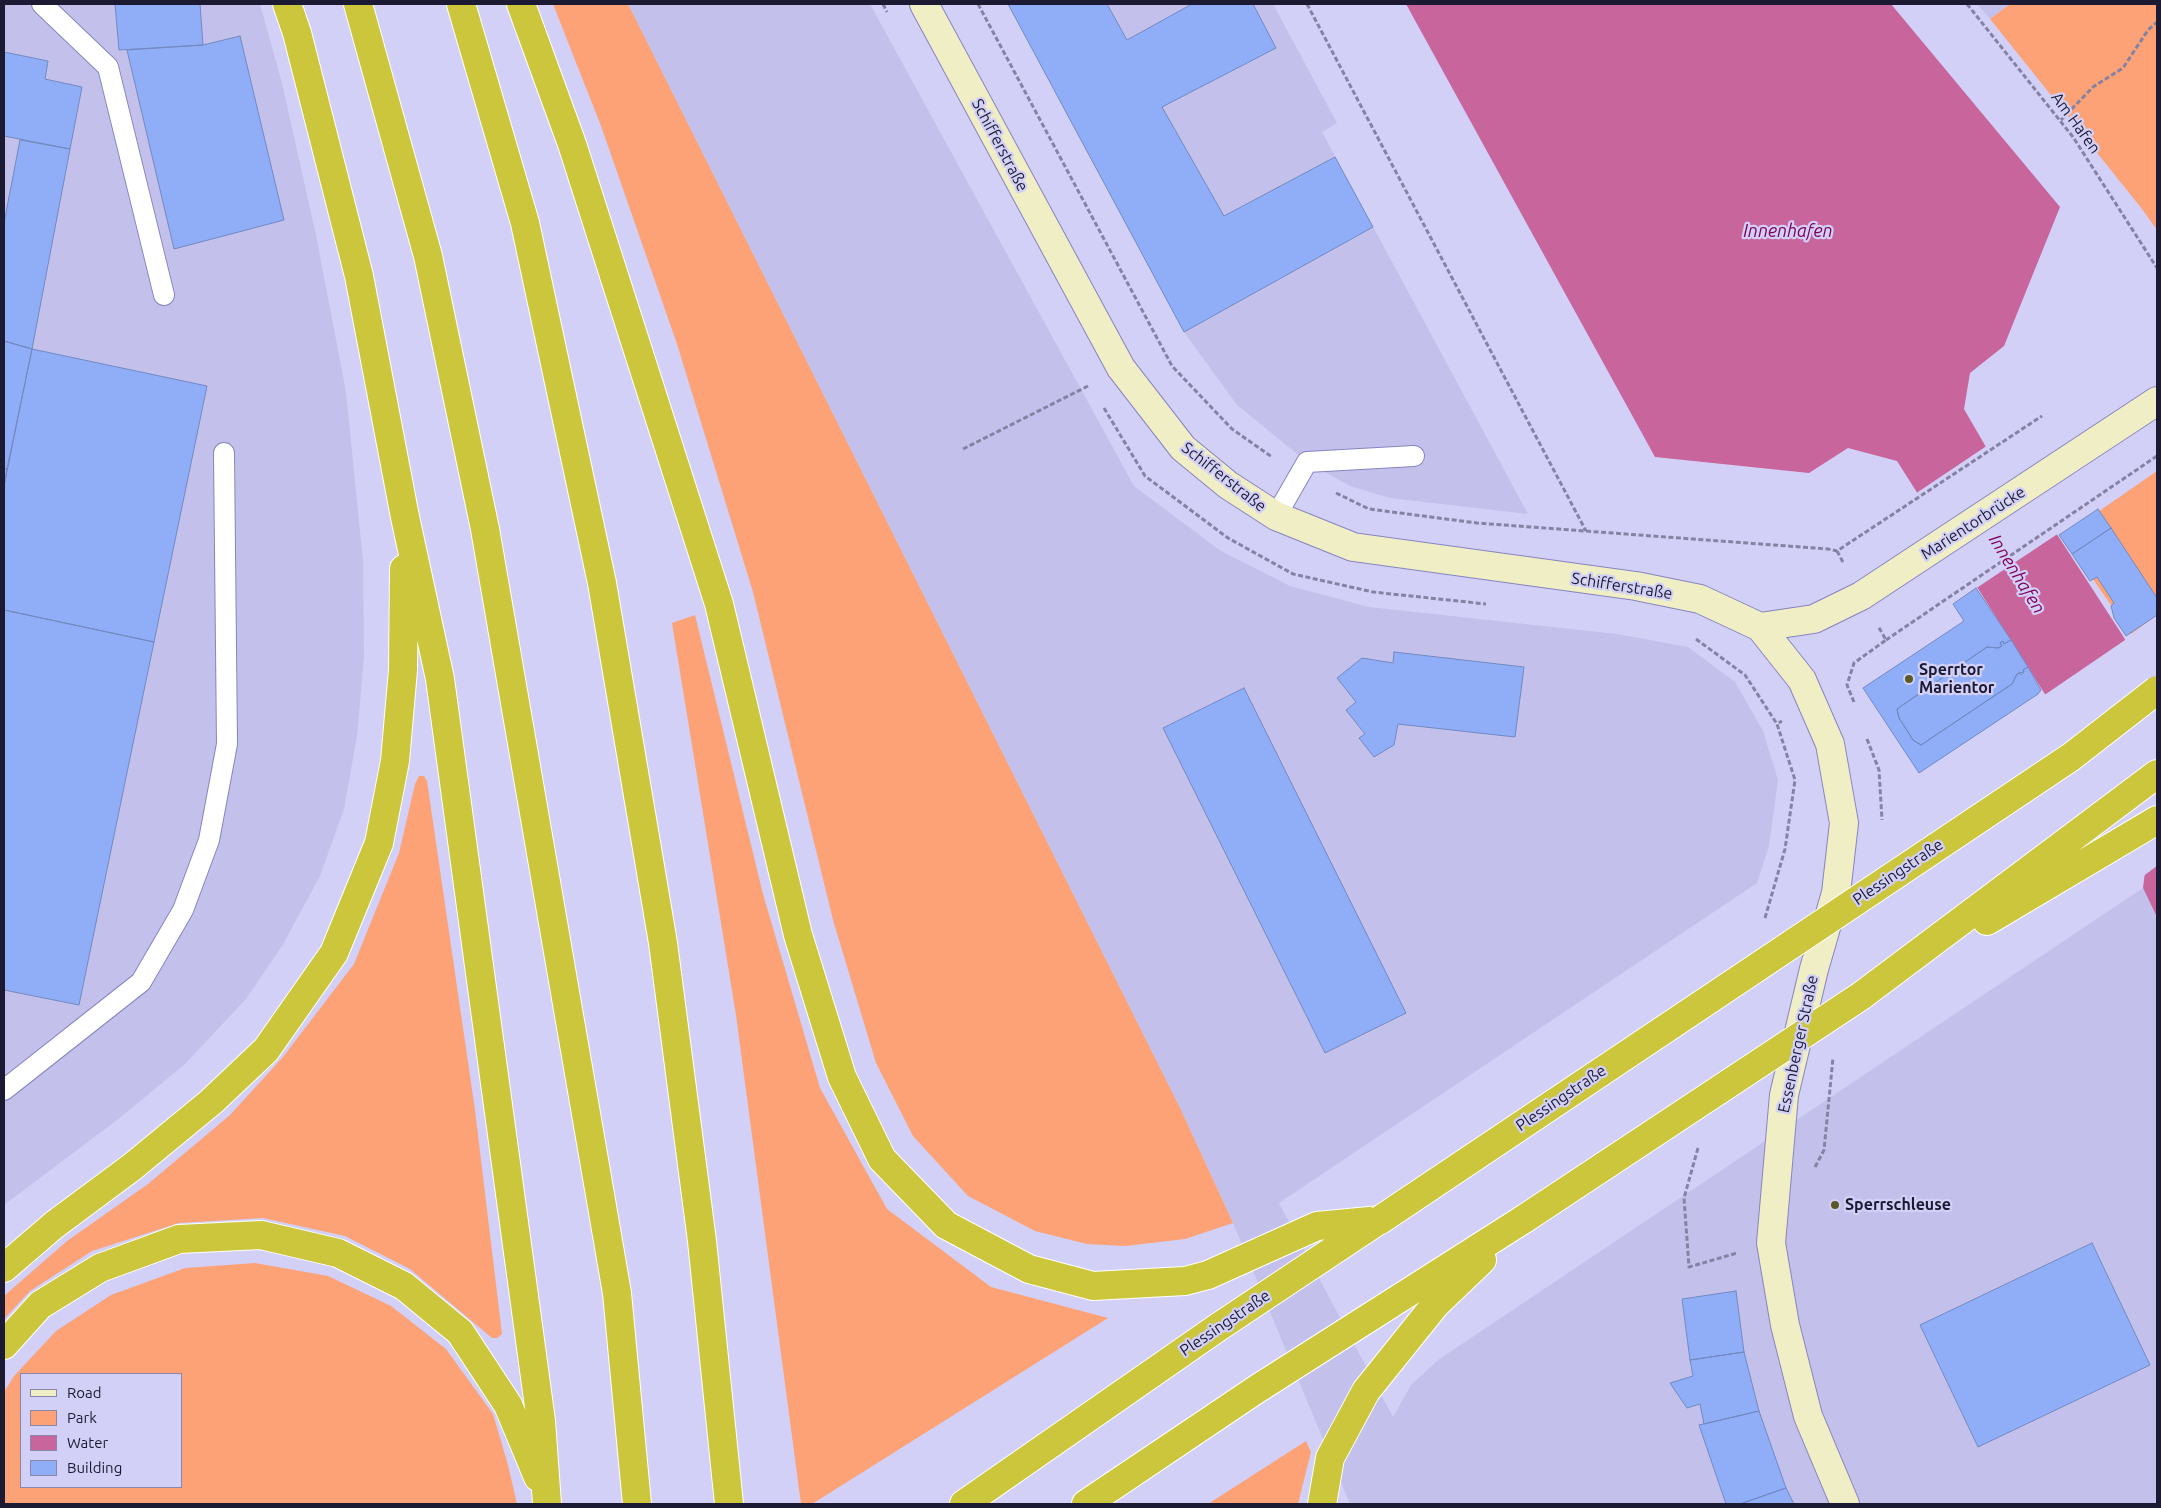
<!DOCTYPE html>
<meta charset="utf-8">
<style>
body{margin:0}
#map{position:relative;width:2161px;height:1508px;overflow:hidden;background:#d2d0f7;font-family:Ubuntu,sans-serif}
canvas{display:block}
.frame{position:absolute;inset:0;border:5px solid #1c1a32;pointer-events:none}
.legend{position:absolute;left:20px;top:1373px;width:162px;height:115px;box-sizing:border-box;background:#d2d0f7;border:1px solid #8987a8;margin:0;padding:6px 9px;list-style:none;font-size:15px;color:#1c1a32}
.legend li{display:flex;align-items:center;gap:10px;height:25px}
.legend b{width:25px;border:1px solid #8987a8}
</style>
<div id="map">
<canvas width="2161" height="1508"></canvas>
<div class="frame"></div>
<ul class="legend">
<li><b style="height:6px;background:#f0eec5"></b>Road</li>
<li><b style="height:14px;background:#fca276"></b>Park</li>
<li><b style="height:14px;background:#c8659d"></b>Water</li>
<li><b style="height:14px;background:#90aef8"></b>Building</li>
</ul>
</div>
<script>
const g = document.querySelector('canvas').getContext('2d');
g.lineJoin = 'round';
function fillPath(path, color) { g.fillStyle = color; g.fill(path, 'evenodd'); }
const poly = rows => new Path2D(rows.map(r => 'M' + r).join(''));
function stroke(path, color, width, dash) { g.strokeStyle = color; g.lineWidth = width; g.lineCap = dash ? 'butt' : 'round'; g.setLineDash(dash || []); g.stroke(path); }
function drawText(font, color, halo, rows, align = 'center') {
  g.font = font + ' Ubuntu,sans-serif'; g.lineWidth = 4.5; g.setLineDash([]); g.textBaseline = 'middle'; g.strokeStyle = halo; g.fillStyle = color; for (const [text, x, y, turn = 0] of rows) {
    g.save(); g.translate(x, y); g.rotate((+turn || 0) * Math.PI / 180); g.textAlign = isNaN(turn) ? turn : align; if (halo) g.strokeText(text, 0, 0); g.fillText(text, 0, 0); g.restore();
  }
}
const built = poly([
 [4,4,260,4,282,83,316,235,346,392,363,561,364,657,357,736,344,809,320,876,282,946,246,999,184,1065,117,1120,4,1205],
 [628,4,870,4,1134,486,1221,551,1290,586,1369,607,1617,634,1688,647,1735,682,1763,731,1778,780,1769,846,1757,883,1279,1203,1393,1417,1411,1385,1438,1360,2143,888,2157,917,2157,1504,1350,1504,1233,1223,1181,1110],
 [1008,4,1273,4,1337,123,1322,132,1528,514,1390,498,1350,486,1307,462,1237,405,1184,332],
 [1977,4,2010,4,1990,19]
]);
const green = poly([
 [553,4,628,4,1181,1110,1233,1223,1185,1239,1125,1246,1087,1244,1035,1231,968,1196,913,1136,876,1063,833,920,753,592,677,344,601,126],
 [2010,4,2157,4,2157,230,2142,209,1990,19],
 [2157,471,2157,615,2131,634,2063,536],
 [695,615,763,894,820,1088,887,1209,991,1287,1108,1318,812,1504,801,1504,736,1015,672,623],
 [419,776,424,776,427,781,475,1110,502,1334,497,1338,492,1338,410,1269,345,1236,263,1218,179,1223,92,1251,30,1291,4,1319,4,1296,67,1241,148,1184,230,1115,283,1057,354,964,399,853,415,784],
 [255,1263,328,1276,391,1306,446,1349,493,1414,508,1465,517,1504,4,1504,4,1392,14,1376,56,1331,111,1295,185,1268],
 [21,1374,181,1374,181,1487,21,1487],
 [1306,1441,1311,1452,1298,1504,1208,1504]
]);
const water = poly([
 [1406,4,1891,4,2060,207,2004,346,1970,373,1964,409,1986,447,2058,536,2123,636,2157,696,2157,917,2143,888,2147,855,1897,461,1848,448,1809,473,1655,457]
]);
const pier = poly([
 [1988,445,2059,533,1975,589,1915,494],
 [2128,638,2157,691,2157,866,2142,877,2144,855,2043,696]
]);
const building = poly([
 [115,4,200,4,203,45,119,50,115,4],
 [1008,4,1107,4,1127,40,1192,4,1253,4,1276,48,1162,107,1224,216,1335,157,1373,227,1184,332,1008,4],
 [240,36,284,220,174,249,127,50,203,45,240,36],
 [4,52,48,61,45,79,82,87,70,149,4,136,4,52],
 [20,140,70,149,32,349,4,341,4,223,20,140],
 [4,341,32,349,7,469,4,468,4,341],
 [32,349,207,386,154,642,4,610,4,486,32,349],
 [4,468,7,469,4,486,4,468],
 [2098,509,2111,528,2072,554,2059,535,2098,509],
 [2111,528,2157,598,2157,615,2126,636,2114,618,2111,606,2114,603,2097,577,2090,581,2072,554,2111,528],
 [1976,588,2011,640,2004,644,2003,641,2000,643,2002,646,1998,648,1987,647,1897,709,1899,718,1913,740,1921,745,2012,684,2017,674,2020,672,2021,675,2024,672,2023,670,2028,667,2041,690,2038,694,1919,773,1863,688,1964,621,1953,604,1976,588],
 [4,610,154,642,79,1005,4,990,4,610],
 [2011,640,2028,667,2023,670,2024,672,2017,674,2012,684,1921,745,1913,740,1899,718,1897,709,1987,647,1998,648,2002,646,2000,643,2003,641,2004,644,2011,640],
 [1394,652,1524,667,1515,737,1398,724,1394,745,1374,757,1359,738,1365,734,1346,710,1356,702,1337,678,1362,658,1393,663,1394,652],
 [1244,688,1406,1013,1325,1053,1163,728,1244,688],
 [2092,1243,2150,1365,1978,1447,1920,1325,2092,1243],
 [1736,1291,1744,1352,1690,1360,1682,1299,1736,1291],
 [1744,1352,1759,1411,1704,1424,1700,1404,1687,1408,1670,1383,1693,1376,1690,1360,1744,1352],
 [1759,1411,1786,1488,1740,1504,1726,1504,1699,1425,1759,1411],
 [1786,1488,1794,1504,1740,1504,1786,1488]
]);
const path = poly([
 [883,4,887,12],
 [978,4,1172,366,1232,429,1272,457],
 [1307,4,1586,531],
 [1967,4,2073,137,2157,268],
 [2061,120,2093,87,2123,68,2148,30,2157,22],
 [1104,408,1145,476,1228,538,1293,574,1373,592,1486,604],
 [963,449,1090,385],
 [1336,493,1369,509,1477,523,1828,549,1837,551,2042,416],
 [1837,551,1844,564],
 [1696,639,1745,675,1777,724],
 [1886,640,2157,456],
 [1854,702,1847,685,1854,663,1886,640,1878,626],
 [1867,739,1879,770,1882,820],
 [1765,918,1785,849,1795,780,1777,724,1782,721],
 [1698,1148,1684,1198,1689,1267,1737,1253],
 [1815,1167,1824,1150,1833,1058]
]);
const lane = poly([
 [42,4,108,67,164,295],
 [1276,516,1307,462,1414,456],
 [4,1090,141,982,183,910,209,840,227,744,224,453]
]);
const secondary = poly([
 [924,4,1121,368,1183,448,1228,485,1276,516,1353,547,1636,586,1700,599,1760,627,1802,680,1830,744,1844,823,1836,893,1814,969,1784,1095,1771,1243,1785,1325,1808,1416,1845,1504],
 [1760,627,1814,619,1861,596,2157,401]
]);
const highway = poly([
 [287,4,297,33,359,276,405,517,440,679,541,1421,547,1504],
 [358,4,428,256,485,529,617,1293,637,1504],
 [461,4,525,223,602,583,663,943,702,1241,729,1504],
 [521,4,572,144,719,604,798,935,842,1077,882,1159,946,1225,1029,1269,1093,1286,1185,1281,1208,1275,1317,1226,1380,1220],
 [1987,921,2157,820],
 [1861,996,2157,774],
 [4,1268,54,1225,132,1167,211,1102,266,1050,334,953,379,843,395,761,403,670,404,569],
 [4,1345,40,1305,100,1268,179,1239,261,1235,338,1253,404,1286,460,1332,508,1405,538,1477],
 [964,1504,1217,1328,1376,1222],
 [1086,1504,1257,1389,1524,1219],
 [1322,1504,1330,1458,1366,1391,1435,1305,1482,1260]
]);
const highwayBridge = poly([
 [1524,1219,1861,996],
 [1380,1220,2071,757,2157,690]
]);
const markers = [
 [1909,679,5,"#5a5825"],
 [1835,1205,5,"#5a5825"]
];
const streetNames = [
 ["Am Hafen",2076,123,54],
 ["Schifferstraße",1000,145,62],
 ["Schifferstraße",1224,477,38],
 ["Marientorbrücke",1973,523,-33],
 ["Schifferstraße",1622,586,9],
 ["Plessingstraße",1898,872,-34],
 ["Essenberger Straße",1798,1044,-78],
 ["Plessingstraße",1561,1098,-34],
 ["Plessingstraße",1225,1323,-34]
];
const poiNames = [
 ["Sperrtor",1919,670],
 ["Marientor",1919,688],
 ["Sperrschleuse",1845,1205]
];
const waterNames = [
 ["Innenhafen",1788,231],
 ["Innenhafen",2017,574,58]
];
fillPath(built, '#c3c1eb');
fillPath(green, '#fca276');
fillPath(water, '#c8659d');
fillPath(pier, '#d2d0f7');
fillPath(building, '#90aef8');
stroke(building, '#7289c1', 1);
stroke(lane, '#8884c0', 22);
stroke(secondary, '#8884c0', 30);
stroke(highway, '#fff', 30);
stroke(path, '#8583a4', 3, [5, 2.5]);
stroke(lane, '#fff', 20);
stroke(secondary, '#f0eec5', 28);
stroke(highway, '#ccc63d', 28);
stroke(highwayBridge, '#fff', 30, []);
stroke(highwayBridge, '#ccc63d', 28);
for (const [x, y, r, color] of markers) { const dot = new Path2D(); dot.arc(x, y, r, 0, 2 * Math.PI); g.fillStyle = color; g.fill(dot); stroke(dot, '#d2d0f7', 2); }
drawText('16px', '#1c1a32', '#d2d0f7', streetNames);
drawText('bold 16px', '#1c1a32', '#d2d0f7', poiNames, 'left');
drawText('italic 18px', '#810059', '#d2d0f7', waterNames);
</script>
